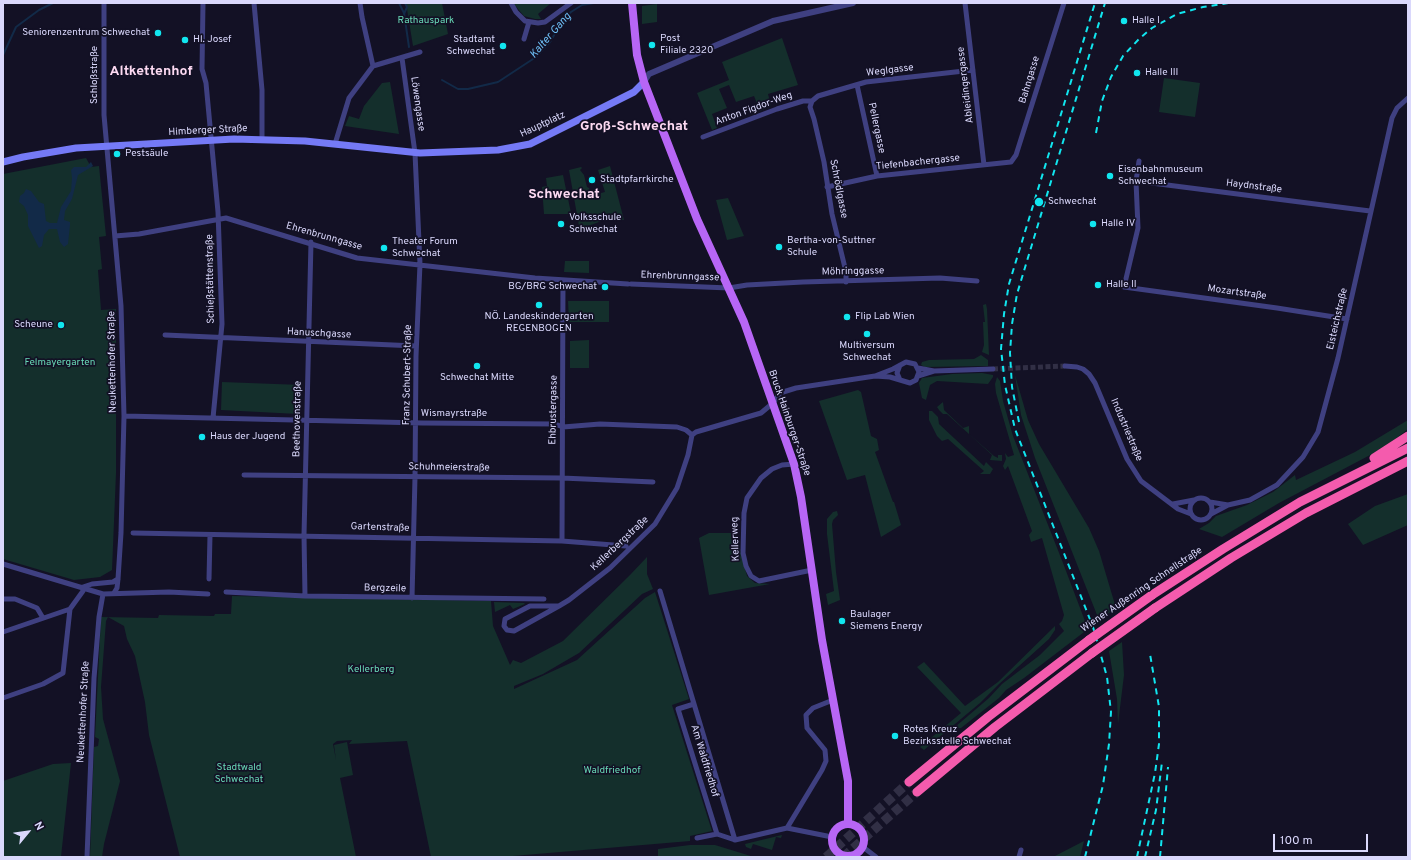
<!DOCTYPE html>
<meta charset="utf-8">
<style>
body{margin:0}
#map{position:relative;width:1411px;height:860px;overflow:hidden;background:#131125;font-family:Overpass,sans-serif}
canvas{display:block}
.frame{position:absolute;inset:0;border:4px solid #dad8fc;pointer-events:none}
.north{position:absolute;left:8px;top:812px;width:40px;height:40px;-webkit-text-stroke:3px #131125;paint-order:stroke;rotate:61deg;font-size:11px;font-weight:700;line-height:16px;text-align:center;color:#dad8fc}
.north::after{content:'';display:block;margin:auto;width:14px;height:18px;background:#dad8fc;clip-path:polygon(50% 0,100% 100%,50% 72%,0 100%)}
.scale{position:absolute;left:1273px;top:834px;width:95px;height:18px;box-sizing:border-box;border:2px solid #dad8fc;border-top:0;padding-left:5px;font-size:12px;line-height:14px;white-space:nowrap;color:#dad8fc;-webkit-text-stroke:3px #131125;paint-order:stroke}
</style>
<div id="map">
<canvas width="1411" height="860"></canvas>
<div class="frame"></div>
<div class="north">N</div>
<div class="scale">100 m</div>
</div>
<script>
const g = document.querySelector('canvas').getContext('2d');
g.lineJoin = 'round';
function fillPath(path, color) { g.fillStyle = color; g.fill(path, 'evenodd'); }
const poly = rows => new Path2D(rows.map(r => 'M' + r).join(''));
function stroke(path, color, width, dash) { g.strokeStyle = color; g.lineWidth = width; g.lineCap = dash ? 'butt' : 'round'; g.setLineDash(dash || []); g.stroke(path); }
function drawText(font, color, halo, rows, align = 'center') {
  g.font = font + ' Overpass,sans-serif'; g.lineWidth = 3.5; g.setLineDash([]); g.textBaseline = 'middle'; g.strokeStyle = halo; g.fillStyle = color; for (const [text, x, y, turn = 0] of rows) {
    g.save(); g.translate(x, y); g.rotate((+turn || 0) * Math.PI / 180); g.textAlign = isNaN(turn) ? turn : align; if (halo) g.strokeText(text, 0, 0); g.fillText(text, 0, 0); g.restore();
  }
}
const green = poly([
 [406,3,442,3,448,34,413,46],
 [513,3,551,3,538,14,541,19,535,19,524,16],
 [657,4,657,22,642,24,642,6],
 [782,38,798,85,768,94,771,106,760,111,754,96,736,102,729,85,719,89,727,108,712,114,717,128,712,130,697,93,729,80,722,62],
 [1164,78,1200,83,1195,117,1159,112],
 [390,82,399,134,345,126,349,116,359,119,364,106,382,83],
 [86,158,91,167,99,166,106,236,99,237,102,269,98,270,101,310,116,309,116,473,112,570,100,577,74,580,3,559,3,174],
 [610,166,624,220,607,219,588,226,579,226,569,170,581,167,582,168,580,170,584,175,587,187,589,188,592,198,596,200,600,198,601,193,605,192,598,170],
 [563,175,571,213,569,214,544,214,542,187,547,186,546,178],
 [728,198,744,236,727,240,716,200],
 [565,261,589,261,589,273,564,272],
 [568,301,609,301,609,322,569,322],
 [986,304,987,309,989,355,982,352,984,345,983,322,985,322,983,305],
 [589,340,589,368,570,368,570,341],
 [981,355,988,360,988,366,925,367,921,365,922,362,929,360,974,359],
 [982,373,993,375,993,377,988,384,937,381,930,385,926,400,922,398,919,383,922,378,952,374],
 [1015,375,1028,420,1039,444,1089,528,1099,551,1116,608,1099,620,1035,458,1021,415],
 [997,377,1000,381,1003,401,1013,436,1063,563,1088,629,1024,678,1006,690,999,698,961,728,956,728,955,727,989,698,1002,684,1040,655,1064,631,1059,624,1062,621,1064,615,1042,538,1031,542,1029,535,1032,531,1008,466,1005,470,1003,466,1006,459,1005,453,1008,457,1014,455,996,393,995,384],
 [222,382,302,385,301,410,298,414,221,410],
 [858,390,861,392,871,436,877,439,879,450,875,452,893,502,894,502,901,525,881,537,865,475,847,480,819,401],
 [943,402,944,410,963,428,969,426,969,434,994,456,998,458,998,455,1002,455,1002,461,990,460,992,455,947,414,943,414,939,410,937,407],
 [929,411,932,411,938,417,939,424,984,466,986,462,993,469,990,474,980,474,984,471,948,439,942,441,937,436,929,420],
 [1408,420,1408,429,1394,440,1374,453,1279,503,1222,537,1199,529,1209,523,1216,516,1247,505,1273,492,1295,475,1296,480,1355,452],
 [1408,494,1408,525,1363,545,1348,524,1375,506],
 [837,511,838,515,833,520,832,524,836,572,840,600,828,605,826,594,834,591,827,534,827,519,833,512],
 [709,533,736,533,747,576,755,583,770,584,709,595,699,538],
 [647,557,647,574,653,589,642,594,579,653,543,674,514,686,514,689,577,660,645,598,655,592,689,699,672,705,712,831,690,836,690,841,501,857,431,857,407,741,349,744,352,740,337,741,333,744,336,760,334,745,347,742,353,775,340,778,356,857,180,857,149,735,145,702,135,656,127,639,124,626,108,617,106,621,101,687,103,719,120,781,104,844,102,857,90,857,94,747,98,746,99,739,95,737,101,617,158,618,159,615,214,616,215,614,231,614,232,596,491,601,493,626,510,665,513,660,521,663,563,641,630,575],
 [494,602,524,603,525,604,513,609,510,605,495,612],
 [1055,626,1055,630,1049,639,999,684,980,703,924,750,920,747,961,713,917,667,924,662,965,706,998,682],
 [1122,642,1124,675,1118,724,1117,699,1109,651],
 [71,763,61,857,3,857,3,781,53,764],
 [782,835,781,838,776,837,772,850,753,844,751,849,746,847,745,844],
 [1084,841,1080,857,1053,857],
 [690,845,715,845,754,857,658,857,658,849]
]);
const water = poly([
 [91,162,93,166,78,175,72,199,65,211,64,220,70,222,70,225,68,244,64,247,60,242,57,229,49,229,44,235,42,246,39,248,28,226,28,215,24,206,19,202,20,196,24,193,26,189,31,191,39,202,44,204,46,221,50,223,57,223,61,207,71,191,72,178,71,170,74,167,86,167]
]);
const stream = poly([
 [399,3,404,13,409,47],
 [404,14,407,7,405,3],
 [3,55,16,27,39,10,53,3],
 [442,80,458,89,468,89,498,82,536,57,550,42,563,20,571,12,582,5,594,3]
]);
const minorTunnel = poly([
 [993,369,1065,366]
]);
const motorwayTunnel = poly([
 [826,857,909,782],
 [843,857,917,792]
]);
const minor = poly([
 [104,3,104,115,121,306,124,416,121,533,118,579,117,588,114,593],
 [203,3,202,69,206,83,218,212,222,324,213,418],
 [254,3,262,90,262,138],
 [360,3,362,17,373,66],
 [511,3,516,12,525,21,538,23,545,22,571,3],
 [965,3,984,165],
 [524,39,529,22],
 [402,58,415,153,420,264,416,356,415,477,412,598],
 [857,85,877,176],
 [812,101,810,107,814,119,824,162,832,214,846,272,846,282],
 [812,101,818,96,866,82,973,70],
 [703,137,777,109,803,101,812,101],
 [335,144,349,98,373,66,420,52],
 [1139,161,1136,181,1138,228,1124,287,1277,308,1347,319],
 [1136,181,1370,211],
 [827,187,877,176,1011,162,1016,155,1064,3],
 [115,236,139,234,226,218,357,258,535,278,628,284],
 [631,284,729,288,747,285,803,282,940,278,977,281],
 [165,335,416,346],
 [900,365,897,373,900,380],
 [1065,366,1077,367,1083,369,1089,374,1095,383,1127,459,1141,481,1178,509,1191,514],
 [918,368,934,371,993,369],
 [918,376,934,371],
 [124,416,422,423,555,424,563,427,600,424,677,427,686,430,692,435],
 [692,435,696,432,761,413,773,403,780,393,796,388,875,376,890,377,910,383,916,380,919,372,915,364,906,362,893,369,875,376],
 [794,464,782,465,772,469,761,478,747,498,744,513,743,553,746,566,751,576,759,581,812,570],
 [244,475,562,478,653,482],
 '1190 509a11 11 0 1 1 22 0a11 11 0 1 1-22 0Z',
 [1210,502,1228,505],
 [1173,504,1194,500],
 [1211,514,1228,505,1250,500,1277,485,1303,457,1318,432,1338,358,1392,118,1397,108,1408,98],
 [133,533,562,541,626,546],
 [562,541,563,280],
 [3,564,103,594,169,592,208,594],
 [209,579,210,535],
 [83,587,92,584,113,582,118,579],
 [660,591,735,840],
 [226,592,305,596,544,599],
 [305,596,304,535,311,242],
 [3,599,15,599,37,608,43,618],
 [559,606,530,606,505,619,504,626,507,630,514,631,559,606,569,600,610,568,655,524,677,488,688,455,692,435],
 [3,632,70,609,83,591,83,587],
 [3,698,43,684,63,673,70,609],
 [694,704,678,709,717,834],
 [787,828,822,770,826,761,825,750,807,728,806,715,813,708,833,700],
 [697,838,717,834,735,840,787,828,832,837],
 [863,847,876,857],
 [87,857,94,678,99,617,103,594],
 [1019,857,1021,850]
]);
const tertiary = poly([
 [644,82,649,74,773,21,853,3]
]);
const secondary = poly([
 [3,162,23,157,76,148,234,139,305,141,420,153,498,150,530,144,634,92,644,82]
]);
const primary = poly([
 [632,3,637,55,644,82,697,219,744,322,794,464,801,497,822,640,848,781,848,824],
 '832 840a16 16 0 1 1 32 0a16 16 0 1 1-32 0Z'
]);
const motorway = poly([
 [1374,458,1408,436],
 [1152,595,1223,549,1300,502,1408,448],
 [1155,608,1231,558,1306,513,1408,461],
 [909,782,988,717,1089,640],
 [917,792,995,727,1092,653]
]);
const rail = poly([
 [1096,133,1102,101,1111,77,1123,56,1140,38,1152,28,1177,14,1203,7,1229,3],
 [1019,422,1012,387,1010,353,1012,324,1017,294,1105,3],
 [1085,857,1103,785,1109,744,1111,712,1107,677,1093,627,1015,429,1005,385,1001,349,1004,314,1009,284,1095,3],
 [1137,857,1155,773,1159,744,1159,707,1150,654],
 [1145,857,1156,810,1162,762],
 [1160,857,1168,767]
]);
const motorwayBridge = poly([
 [1089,640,1152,595],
 [1092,653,1155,608]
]);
const markers = [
 [1124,21,4,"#11e6ef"],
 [158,33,4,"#11e6ef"],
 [185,40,4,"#11e6ef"],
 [652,45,4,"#11e6ef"],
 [503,46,4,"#11e6ef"],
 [1137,73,4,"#11e6ef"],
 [117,154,4,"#11e6ef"],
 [1110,176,4,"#11e6ef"],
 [592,180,4,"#11e6ef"],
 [1039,202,5,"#11e6ef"],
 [561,224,4,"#11e6ef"],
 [1093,224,4,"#11e6ef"],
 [779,247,4,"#11e6ef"],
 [384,248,4,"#11e6ef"],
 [1098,285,4,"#11e6ef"],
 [605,287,4,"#11e6ef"],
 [539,305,4,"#11e6ef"],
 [847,317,4,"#11e6ef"],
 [61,325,4,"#11e6ef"],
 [867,334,4,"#11e6ef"],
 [477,366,4,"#11e6ef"],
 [202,437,4,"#11e6ef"],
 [842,621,4,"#11e6ef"],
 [895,736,4,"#11e6ef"]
];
const parkNames = [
 ["Rathauspark",426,21],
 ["Felmayergarten",60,363],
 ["Kellerberg",371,670],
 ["Stadtwald",239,768],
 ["Schwechat",239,780],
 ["Waldfriedhof",612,771]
];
const poiNames = [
 ["Halle I",1132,21],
 ["Seniorenzentrum Schwechat",150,33,"right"],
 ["Post",660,39],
 ["Filiale 2320",660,51],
 ["Hl. Josef",193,40],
 ["Stadtamt",495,40,"right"],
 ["Schwechat",495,52,"right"],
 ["Halle III",1145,73],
 ["Pestsäule",125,154],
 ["Eisenbahnmuseum",1118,170],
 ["Schwechat",1118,182],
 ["Stadtpfarrkirche",600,180],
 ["Schwechat",1048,202],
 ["Volksschule",569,218],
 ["Schwechat",569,230],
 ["Halle IV",1101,224],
 ["Bertha-von-Suttner",787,241],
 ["Schule",787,253],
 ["Theater Forum",392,242],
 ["Schwechat",392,254],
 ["Halle II",1106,285],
 ["BG/BRG Schwechat",597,287,"right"],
 ["NÖ. Landeskindergarten",539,317,"center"],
 ["REGENBOGEN",539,329,"center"],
 ["Flip Lab Wien",855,317],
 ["Scheune",53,325,"right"],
 ["Multiversum",867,346,"center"],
 ["Schwechat",867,358,"center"],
 ["Schwechat Mitte",477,378,"center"],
 ["Haus der Jugend",210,437],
 ["Baulager",850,615],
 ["Siemens Energy",850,627],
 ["Rotes Kreuz",903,730],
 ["Bezirksstelle Schwechat",903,742]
];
const streetNames = [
 ["Weglgasse",890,71,-7],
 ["Schloßstraße",95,75,-90],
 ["Bahngasse",1030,80,-73],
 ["Ableidingergasse",966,85,-97],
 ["Löwengasse",417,104,82],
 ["Anton Figdor-Weg",754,109,-20],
 ["Hauptplatz",543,125,-25],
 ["Pellergasse",876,128,78],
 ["Himberger Straße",208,131,-3],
 ["Tiefenbachergasse",918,163,-6],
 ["Haydnstraße",1254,187,7],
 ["Schrödlgasse",838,189,79],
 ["Ehrenbrunngasse",324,237,16],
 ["Möhringgasse",853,272,-1],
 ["Ehrenbrunngasse",680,277,2],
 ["Schießstättenstraße",211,279,-91],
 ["Mozartstraße",1237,293,8],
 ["Eisteichstraße",1338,319,-77],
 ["Hanuschgasse",319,334,3],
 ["Neukettenhofer Straße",113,362,-91],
 ["Franz Schubert-Straße",408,375,-89],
 ["Ehbrustergasse",554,410,-89],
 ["Wismayrstraße",454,414],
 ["Beethovenstraße",298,419,-89],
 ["Bruck Hainburger-Straße",789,423,71],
 ["Industriestraße",1126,430,67],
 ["Schuhmeierstraße",449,468,1],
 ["Gartenstraße",380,528,2],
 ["Kellerweg",736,539,-92],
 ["Kellerbergstraße",620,544,-43],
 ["Bergzeile",385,589,1],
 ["Wiener Außenring Schnellstraße",1142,590,-34],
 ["Neukettenhofer Straße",84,712,-87],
 ["Am Waldfriedhof",704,761,73]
];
const waterNames = [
 ["Kalter Gang",551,36,-49]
];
const districtNames = [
 ["Altkettenhof",151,72],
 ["Groß-Schwechat",634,127],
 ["Schwechat",564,195]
];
fillPath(green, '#142f2c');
fillPath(water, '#122a48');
stroke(stream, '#122a48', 2);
stroke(minorTunnel, '#312f45', 5, [5, 2.5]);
stroke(motorwayTunnel, '#312f45', 9, [9, 4.5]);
stroke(minor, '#3f4081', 5);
stroke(tertiary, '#3f4081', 6);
stroke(secondary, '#757af6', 7);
stroke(primary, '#b766f5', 8);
stroke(motorway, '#f45bad', 9);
stroke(rail, '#11e6ef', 2, [6, 5]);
stroke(motorwayBridge, '#f45bad', 9);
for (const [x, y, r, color] of markers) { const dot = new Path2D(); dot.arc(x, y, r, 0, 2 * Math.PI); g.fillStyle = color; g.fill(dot); stroke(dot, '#131125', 1.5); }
drawText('10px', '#68d8b6', '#131125', parkNames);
drawText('10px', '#dad8fc', '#131125', poiNames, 'left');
drawText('10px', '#dad8fc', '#131125', streetNames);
drawText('italic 11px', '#6dbef5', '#131125', waterNames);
drawText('bold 14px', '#fddaf2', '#131125', districtNames);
</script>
